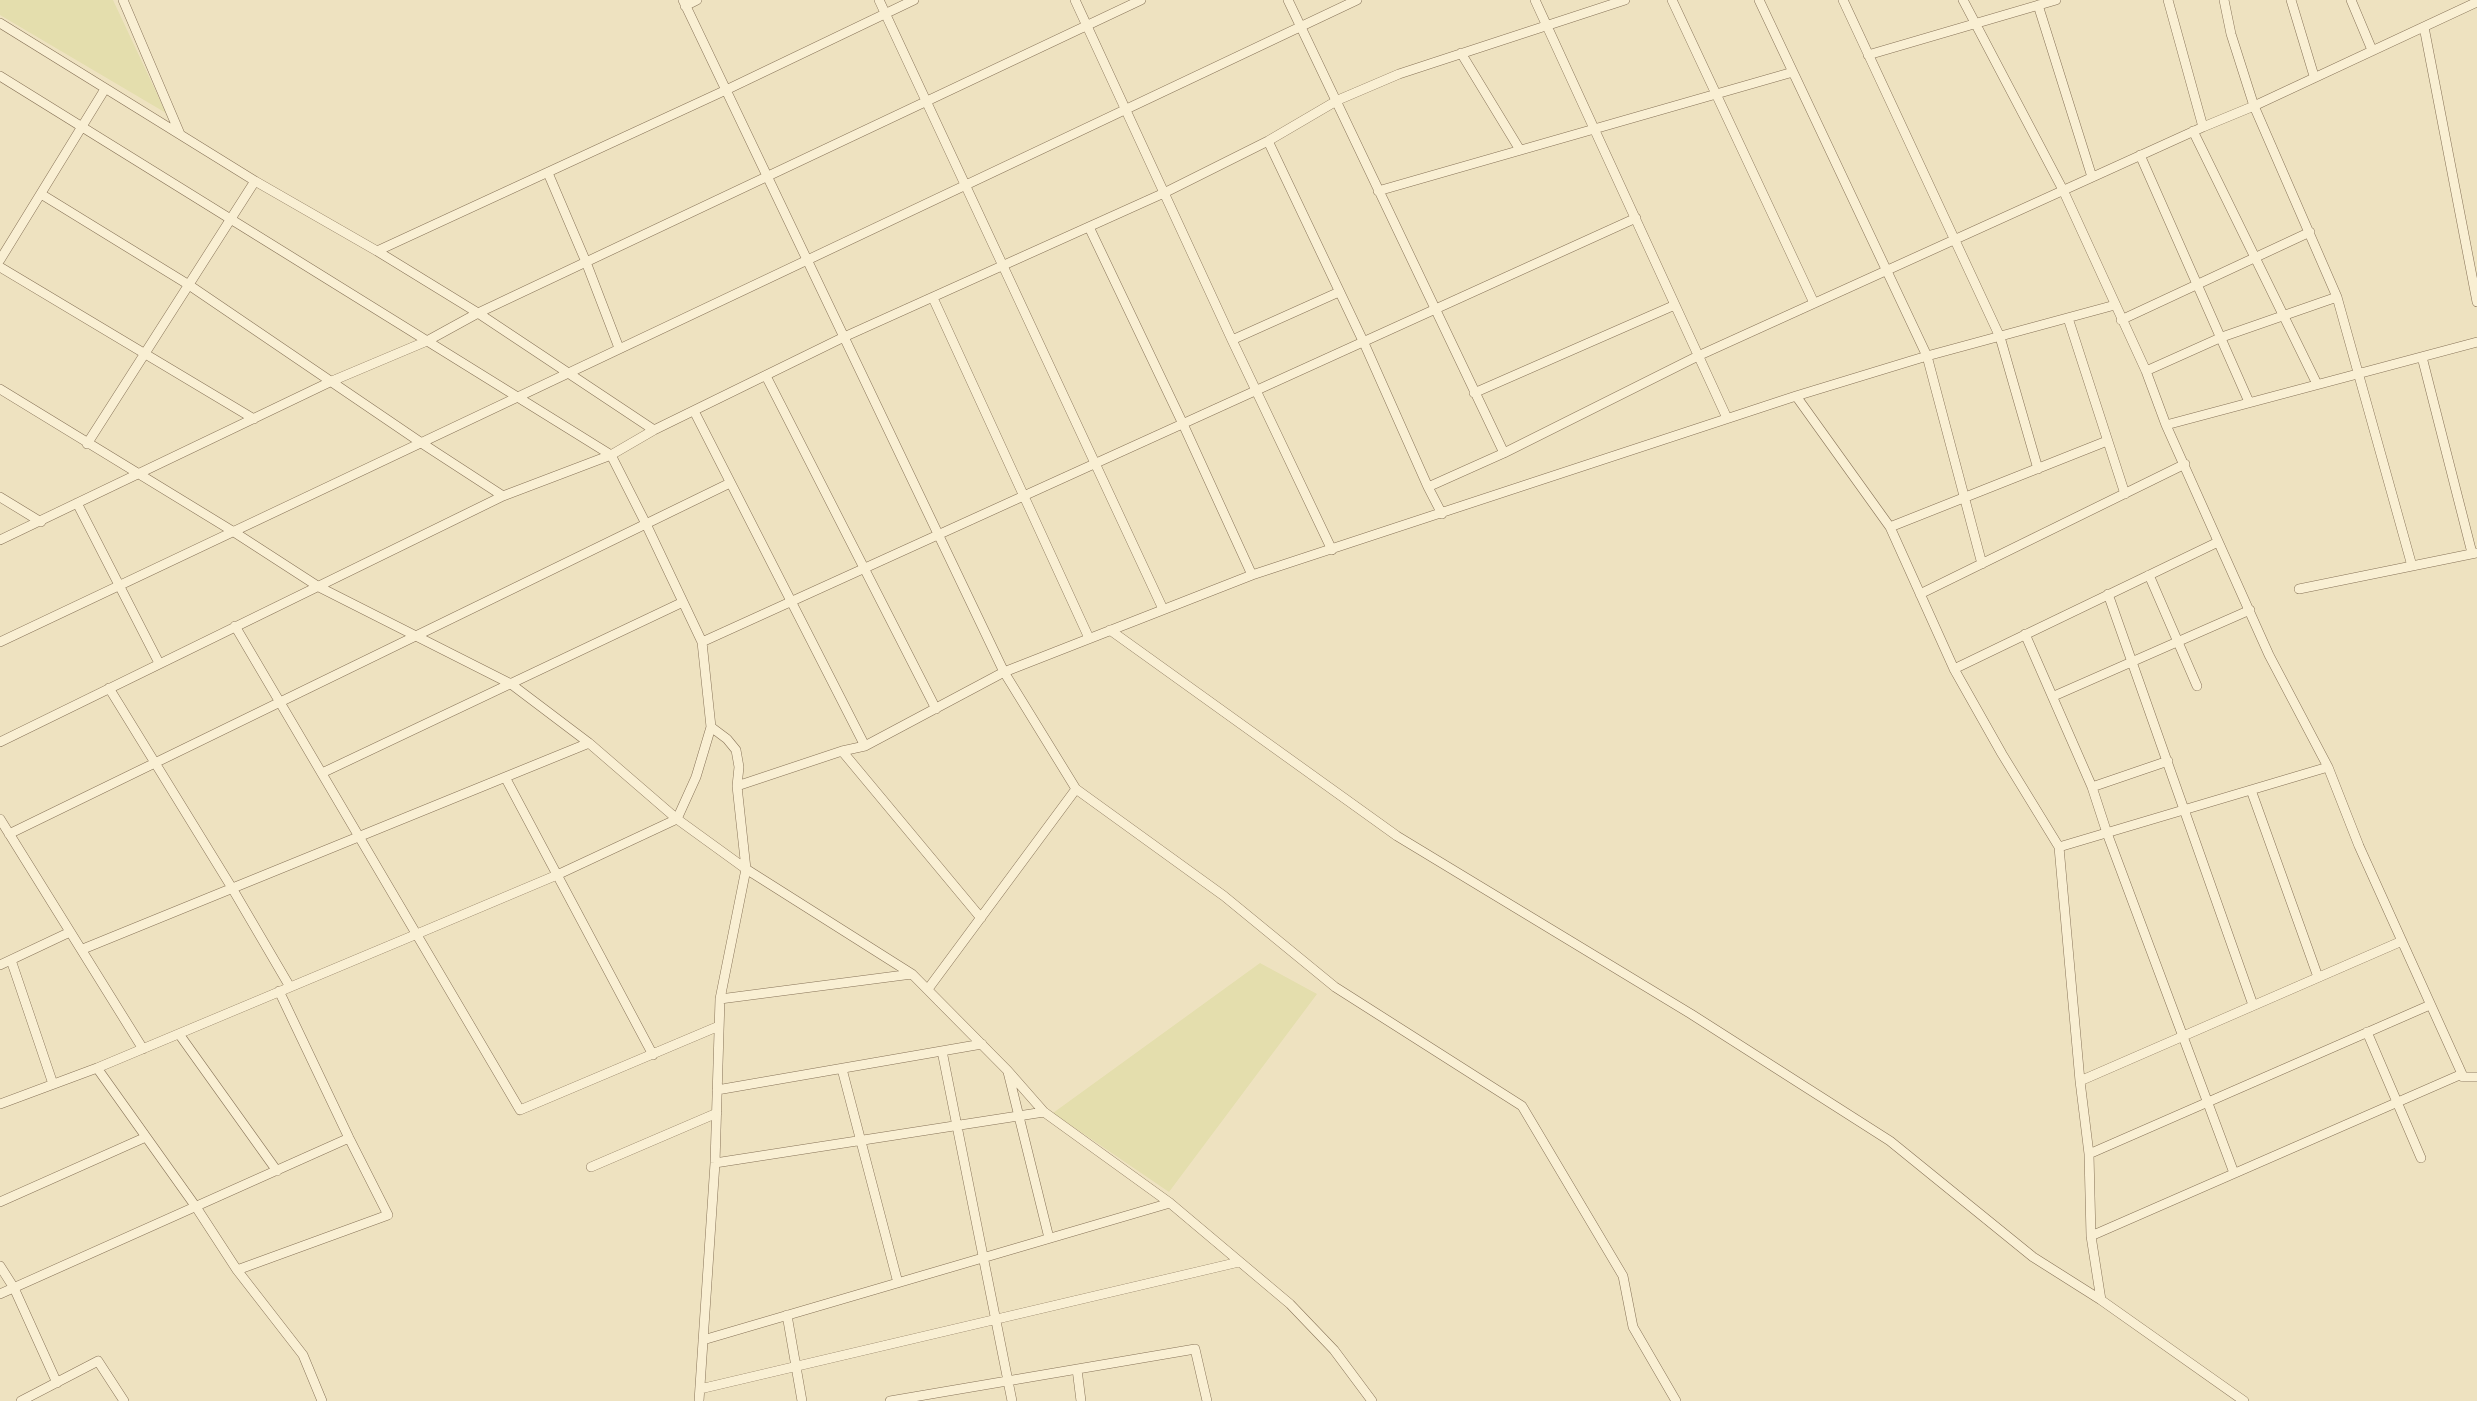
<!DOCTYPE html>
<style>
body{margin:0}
canvas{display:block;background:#eee2c0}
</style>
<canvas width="2477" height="1401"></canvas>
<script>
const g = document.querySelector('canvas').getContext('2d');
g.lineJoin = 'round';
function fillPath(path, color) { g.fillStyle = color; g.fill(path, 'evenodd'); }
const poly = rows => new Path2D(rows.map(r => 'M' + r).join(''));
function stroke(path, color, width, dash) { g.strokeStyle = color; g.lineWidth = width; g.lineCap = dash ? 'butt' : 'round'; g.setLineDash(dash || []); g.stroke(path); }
const farmland = poly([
 [0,0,113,0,166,113,0,15],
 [1260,963,1317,994,1169,1192,1053,1113]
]);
const street = poly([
 [123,0,180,134],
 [683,0,1004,672,1076,789,1224,896,1335,987,1522,1106,1623,1276,1633,1327,1676,1401],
 [879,0,1163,609],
 [1075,0,1232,340,1332,550],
 [1288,0,1504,453],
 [1535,0,1727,418],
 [1672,0,1814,303],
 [1759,0,1927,356,1982,564],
 [1843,0,2000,337,2038,469],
 [1963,0,2063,190,2146,371,2166,425,2269,655,2328,767,2359,846,2462,1074,2463,1077,2477,1077],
 [2168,0,2203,127],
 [2224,0,2231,34,2254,106,2337,297,2412,566],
 [2291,0,2314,76],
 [2351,0,2372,50],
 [2038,5,2092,177],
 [685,6,697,0],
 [0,23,255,181,377,251,478,313,654,430],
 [2424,27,2477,302],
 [1461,53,1520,150],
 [1868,55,2056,0],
 [0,76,611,455,646,524,702,642,711,727,727,739,736,750,739,767,737,786,746,869,720,999,715,1163,699,1401],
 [2193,131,2317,384],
 [1268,141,1364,343,1428,487,1442,514],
 [2140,155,2249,402],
 [548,173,586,262,619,348],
 [1378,191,1793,72],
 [41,194,189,285,423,444,503,496],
 [1089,227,1183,424,1252,575],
 [377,251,726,90,914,0],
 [0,260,105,89],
 [0,267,254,419],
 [933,298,1089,638],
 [2068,318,2125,494],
 [2121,320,2310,232],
 [1232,340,1339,292],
 [2422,357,2472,553],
 [2146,371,2222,337,2337,297],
 [766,376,936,709],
 [0,389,234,532,319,587,511,684,589,743,677,819,746,869,912,974,1008,1071,1044,1112,1170,1203,1290,1304,1334,1350,1372,1401],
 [1474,393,1675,305],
 [1796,396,1890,527,1954,669,2002,754,2059,847,2080,1081,2089,1154,2091,1236,2101,1300],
 [694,411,865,746],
 [2166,425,2477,342],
 [87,444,255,181],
 [1428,487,1504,453,1698,356,2203,127,2254,106,2477,2],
 [0,497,41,522],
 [77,503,159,663],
 [1890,527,2107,441],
 [0,540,332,381,427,341,478,313,1141,0],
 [2149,575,2197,686],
 [2299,589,2476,553],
 [1920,594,2185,464],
 [2108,594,2253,1005],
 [235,626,520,1110,719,1026],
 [1110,630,1397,836,1691,1014,1890,1141,2033,1257,2101,1300,2244,1401],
 [2025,634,2092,787,2107,833,2234,1173],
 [0,642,1357,0],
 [702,642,1636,218],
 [1954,669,2218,542],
 [109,688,232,888,290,987],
 [2054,696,2250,610],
 [0,742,503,496,611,455,654,430,844,337,1164,193,1268,141,1338,100,1399,74,1625,0],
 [842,751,981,918],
 [322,773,683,602],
 [505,777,653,1055],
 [737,786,842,751,865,746,1004,672,1252,575,1796,396,1927,356,2115,305],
 [2092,787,2168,761],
 [2251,790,2318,977],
 [0,819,143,1049],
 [9,834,730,483],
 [2059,847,2328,767],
 [83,949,589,743],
 [11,960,53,1084],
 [0,965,70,932],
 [928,989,1076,789],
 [720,999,912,974],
 [2367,1032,2421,1158],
 [179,1034,277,1171],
 [942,1051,1012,1401],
 [97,1068,196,1207,237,1270,303,1355,322,1401],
 [842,1069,898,1283],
 [1008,1072,1049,1238],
 [2080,1081,2402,941],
 [717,1090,982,1044],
 [0,1104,97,1068,417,934,557,875,677,819,696,777,711,727],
 [2089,1154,2430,1005],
 [715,1163,1044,1112],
 [591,1167,717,1113],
 [0,1202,146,1137],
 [2091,1236,2462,1074],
 [0,1266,14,1288,57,1383],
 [237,1270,388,1215,349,1138,279,991],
 [0,1294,349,1138],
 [787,1315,802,1401],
 [703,1340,1170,1203],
 [1077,1369,1081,1401],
 [700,1389,1239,1262],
 [21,1401,98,1361,124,1401],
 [890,1401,1195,1349,1207,1401]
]);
fillPath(farmland, '#e4dead');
stroke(street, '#877358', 10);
stroke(street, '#f9efd3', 9);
</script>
